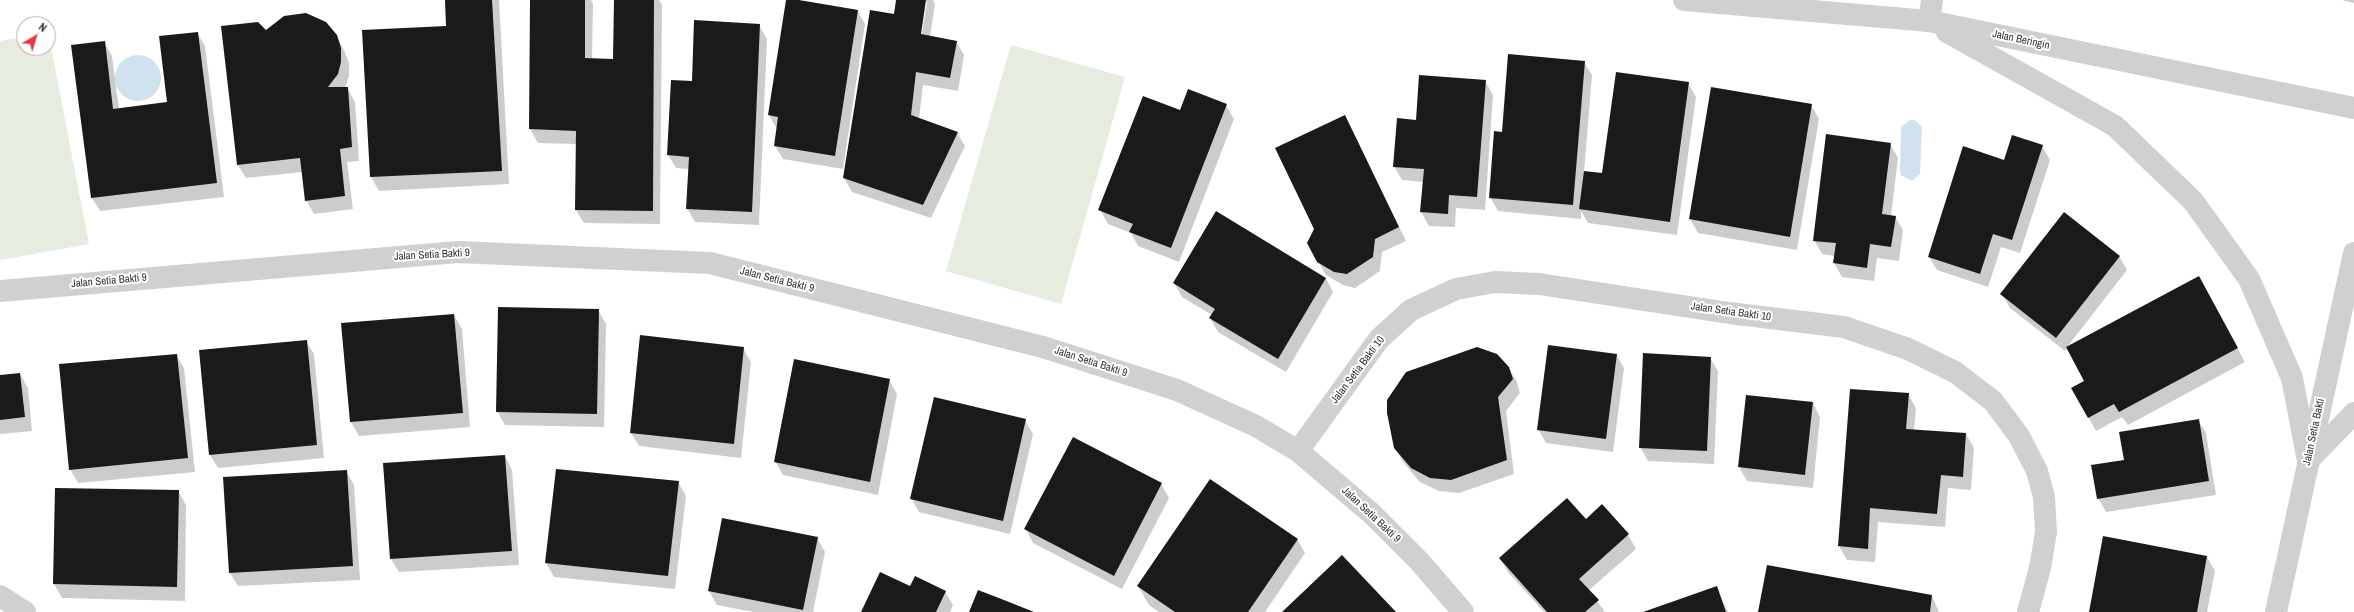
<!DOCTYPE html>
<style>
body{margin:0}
#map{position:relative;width:2354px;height:612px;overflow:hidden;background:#fff;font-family:"Archivo Narrow",sans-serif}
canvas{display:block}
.north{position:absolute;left:16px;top:16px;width:40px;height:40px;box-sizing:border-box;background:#fff;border:1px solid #adadad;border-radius:50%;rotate:38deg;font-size:11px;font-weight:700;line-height:16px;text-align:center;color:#333}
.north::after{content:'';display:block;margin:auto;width:14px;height:18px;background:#e63946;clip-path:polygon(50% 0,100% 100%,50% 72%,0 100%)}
</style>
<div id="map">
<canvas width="2354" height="612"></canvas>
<div class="north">N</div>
</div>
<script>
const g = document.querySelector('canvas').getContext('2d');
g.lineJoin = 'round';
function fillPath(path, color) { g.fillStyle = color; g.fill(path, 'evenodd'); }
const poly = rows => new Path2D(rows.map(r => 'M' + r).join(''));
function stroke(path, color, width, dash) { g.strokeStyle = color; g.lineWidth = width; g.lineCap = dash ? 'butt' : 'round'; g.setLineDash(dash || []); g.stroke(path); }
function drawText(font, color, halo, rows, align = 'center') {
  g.font = font + ' "Archivo Narrow",sans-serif'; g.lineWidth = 4; g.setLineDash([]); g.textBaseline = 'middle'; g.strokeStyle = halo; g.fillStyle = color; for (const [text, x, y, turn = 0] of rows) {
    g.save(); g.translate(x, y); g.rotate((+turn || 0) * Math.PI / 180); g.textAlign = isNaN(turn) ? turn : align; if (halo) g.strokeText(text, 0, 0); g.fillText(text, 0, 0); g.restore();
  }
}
const green = poly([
 [48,32,89,244,0,260,0,41,24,37,24,48,48,48],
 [1011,45,1125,77,1061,304,946,271]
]);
const water = poly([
 '115 78a23 23 0 1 1 46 0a23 23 0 1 1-46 0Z',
 [1910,120,1915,120,1922,127,1920,174,1912,181,1901,175,1900,170,1901,127]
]);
const shadow = poly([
 [446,0,499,0,509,184,379,191,371,177,447,27],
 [531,0,591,0,593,4,592,59,614,60,615,0,659,0,662,5,660,224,584,223,576,210,577,144,538,143,530,129],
 [787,0,857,10,865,24,843,169,783,159,775,146,777,129,769,115],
 [897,0,933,0,935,4,930,36,956,41,964,55,958,91,923,85,919,119,957,133,965,146,931,218,852,192,844,178,895,15],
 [925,2,927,2,921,39,919,38],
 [2342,0,2354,0,2354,3],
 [759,25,767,39,759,225,695,222,687,208,689,169,676,168,668,155,693,82],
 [266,32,336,35,344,50,349,63,349,76,345,88,347,88,355,102,359,161,347,162,353,209,314,214,306,200,302,172,246,178,238,165],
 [197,33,205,46,224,197,100,211,92,198,104,42,112,56,119,109,168,103],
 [1584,62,1592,75,1584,172,1603,174,1688,83,1696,97,1677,235,1588,223,1581,211,1581,219,1498,211,1490,197,1503,133],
 [1485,81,1493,95,1485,210,1456,208,1455,227,1429,226,1421,212,1424,182,1402,180,1394,166,1417,121],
 [1226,105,1234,119,1179,262,1138,246,1131,233,1108,224,1100,210,1180,111],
 [1811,105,1819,119,1797,250,1698,233,1690,219],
 [1352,130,1406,241,1382,252,1380,271,1355,288,1343,285,1326,275,1308,243,1315,230],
 [1890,144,1898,158,1891,216,1895,217,1903,230,1899,261,1877,258,1874,281,1842,277,1834,263,1835,256,1822,254,1814,240],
 [2042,146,2050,160,2020,253,2001,247,1988,287,1937,270,1929,257,2005,161],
 [2119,256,2127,270,2068,346,2206,291,2245,362,2128,425,2122,417,2096,431,2072,389,2085,382,2067,348,2065,351,2010,308,2002,294],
 [1326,278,1333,292,1286,372,1218,332,1210,318,1212,315,1182,297,1174,283],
 [598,310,606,324,604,427,505,425,497,411],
 [454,315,462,329,470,427,359,436,351,422,342,324],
 [306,341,314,354,324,458,218,468,210,455],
 [743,348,751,362,741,458,639,446,631,433],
 [1616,354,1624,368,1613,452,1546,443,1538,429],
 [176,355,184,368,195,472,78,483,70,469],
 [1710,358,1718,371,1714,464,1648,461,1640,447],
 [1508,367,1517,382,1520,393,1506,411,1514,474,1459,493,1439,491,1420,482,1403,462,1395,448],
 [20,374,28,388,32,431,0,434,0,376],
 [889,380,897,394,878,495,783,475,775,461],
 [1908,394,1916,408,1914,430,1966,434,1974,448,1971,490,1948,488,1945,527,1878,522,1875,562,1847,560,1839,546],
 [1813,403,1820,417,1813,488,1747,481,1739,467],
 [1025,420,1033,434,1010,534,919,512,911,498],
 [2198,420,2206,433,2216,495,2106,512,2098,498,2125,460],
 [505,456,512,470,519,565,399,572,391,559],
 [346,471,354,485,360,580,238,586,230,573],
 [678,482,686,496,675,589,554,577,546,563],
 [1161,484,1169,498,1122,589,1033,543,1026,529],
 [56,489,178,491,186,505,185,601,62,598,54,584],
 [1586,520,1628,535,1636,549,1589,590,1605,612,1544,612,1508,572,1500,559],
 [817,538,825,552,813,612,753,612,717,605,709,591],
 [1297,539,1305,553,1265,612,1159,612,1149,605,1138,586],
 [2207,557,2215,571,2207,612,2090,612],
 [911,587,945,591,953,605,950,612,862,612],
 [1716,588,1728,612,1645,612],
 [1932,596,1939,612,1759,612]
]);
const building = poly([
 [445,0,492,0,502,171,370,177,362,30,446,26],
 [530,0,585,0,585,58,613,59,614,0,654,0,653,211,575,210,576,131,529,129],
 [786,0,799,0,858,10,835,156,774,146,778,117,768,115],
 [896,0,926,0,921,34,957,41,950,78,916,72,911,115,958,132,923,205,843,178,870,10,894,14],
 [306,13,326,22,337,35,341,48,341,62,338,74,328,87,348,87,352,147,340,149,345,196,305,201,300,158,237,165,221,26,258,22,266,30,284,16],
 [694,20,760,24,752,212,686,209,689,157,667,155,671,80,692,81],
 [198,32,217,183,91,198,71,45,105,41,113,109,167,102,159,36],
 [1508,54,1585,61,1573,205,1489,198,1494,131,1502,132],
 [1616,72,1689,82,1670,222,1579,209,1584,171,1602,173],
 [1419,75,1486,80,1477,197,1449,195,1448,214,1420,212,1424,169,1393,167,1397,118,1416,120],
 [1711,87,1812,104,1790,237,1689,219],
 [1188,89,1227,104,1171,248,1129,232,1133,224,1098,210,1143,96,1180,110],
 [1345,115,1399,227,1375,239,1373,257,1347,274,1334,272,1317,262,1307,243,1314,229,1275,148],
 [1826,134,1891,143,1882,214,1896,216,1891,247,1870,244,1867,268,1833,263,1836,243,1813,241],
 [2012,135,2043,145,2012,240,1993,234,1980,274,1928,257,1963,146,2004,160],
 [1216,211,1326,278,1278,359,1209,318,1215,309,1173,283],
 [2064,212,2120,256,2056,338,2000,294],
 [2199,276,2238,348,2119,412,2114,404,2088,418,2071,388,2084,381,2066,347],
 [498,307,599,309,597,414,496,412],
 [454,314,463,413,350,422,341,323],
 [640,335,744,347,734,444,630,433],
 [307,340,317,445,209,455,199,350],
 [1548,345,1617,354,1606,439,1537,430],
 [1477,347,1497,354,1509,367,1513,379,1498,397,1507,460,1451,480,1430,478,1411,468,1394,448,1387,413,1387,400,1406,372],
 [1643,353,1711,357,1707,451,1639,448],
 [177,354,188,458,69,470,59,364],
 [794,359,890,379,870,482,774,462],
 [20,373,25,417,0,420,0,375],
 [1850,389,1909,393,1906,429,1966,433,1963,477,1941,475,1937,514,1870,508,1868,549,1838,546],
 [1746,395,1813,402,1805,475,1738,467],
 [934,397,1026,419,1003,521,910,499],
 [2199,419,2209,481,2097,499,2091,465,2124,460,2119,432],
 [1073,437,1162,483,1114,576,1024,529],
 [505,455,512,551,390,559,383,463],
 [556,469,679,481,668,576,545,563],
 [347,470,353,566,229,573,223,477],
 [1210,479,1298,539,1248,612,1175,612,1137,586],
 [55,488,179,490,177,587,53,584],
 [1567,498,1586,519,1602,504,1629,534,1579,579,1599,600,1585,612,1547,612,1499,558],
 [722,518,818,537,803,610,708,591],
 [2103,536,2207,556,2197,612,2089,612],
 [1342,555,1396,612,1282,612],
 [1767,565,1932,595,1930,612,1758,612],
 [880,572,910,586,915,576,946,591,936,612,861,612],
 [1717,586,1726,612,1643,612],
 [978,590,1004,600,1034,612,969,612]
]);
const minor = poly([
 [1929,21,1932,0],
 [0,291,458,252,710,263,1043,347,1177,390,1256,426,1298,451,1371,513,1420,562,1463,612],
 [1298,451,1379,339,1411,310,1456,289,1495,282,1539,284,1729,313,1844,327,1908,349,1955,372,1993,401,2019,436,2037,471,2044,497,2046,532,2040,568,2028,612],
 [0,596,25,612]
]);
const tertiary = poly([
 [1684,0,1929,21,2354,108],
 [1947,32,2115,126,2193,201,2249,279,2292,378,2308,461],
 [2308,461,2354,413],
 [2276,612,2354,253]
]);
const streetNames = [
 ["Jalan Beringin",2021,40,12],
 ["Jalan Setia Bakti 9",432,255,-3],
 ["Jalan Setia Bakti 9",777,280,14],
 ["Jalan Setia Bakti 9",109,281,-5],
 ["Jalan Setia Bakti 10",1731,312,8],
 ["Jalan Setia Bakti 9",1091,362,18],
 ["Jalan Setia Bakti 10",1358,370,-53],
 ["Jalan Setia Bakti",2314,432,-78],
 ["Jalan Setia Bakti 9",1371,515,43]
];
fillPath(green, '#e6ecdf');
fillPath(water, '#cfe2ee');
fillPath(shadow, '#0003');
fillPath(building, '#1a1a1a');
stroke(minor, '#d0d0d0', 22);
stroke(tertiary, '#d0d0d0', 22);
drawText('11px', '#333', '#fff', streetNames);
</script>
